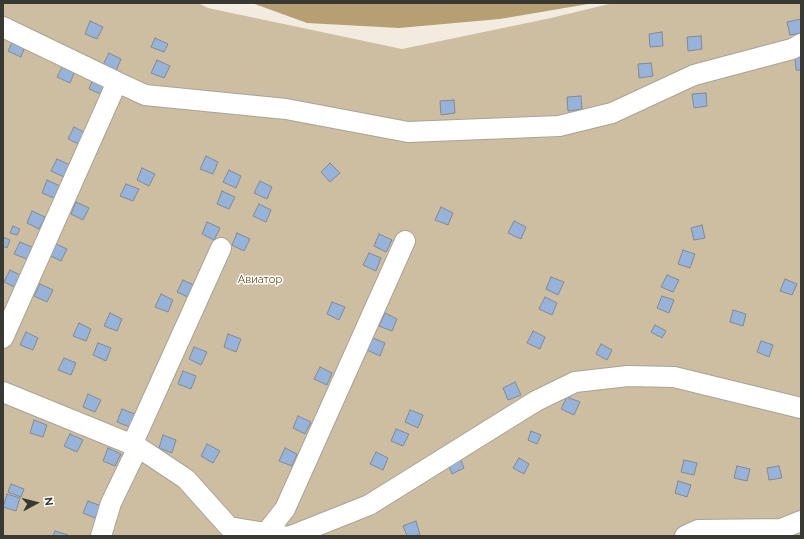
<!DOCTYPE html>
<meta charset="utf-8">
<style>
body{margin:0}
#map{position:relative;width:804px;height:539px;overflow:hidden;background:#f2ece0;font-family:Raleway,sans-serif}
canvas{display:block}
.frame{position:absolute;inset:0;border:4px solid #3a3833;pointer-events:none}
.north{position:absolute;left:16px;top:483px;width:40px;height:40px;-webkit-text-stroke:3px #fff;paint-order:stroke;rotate:83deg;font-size:11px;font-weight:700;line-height:16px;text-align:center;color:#3a3833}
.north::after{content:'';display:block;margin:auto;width:14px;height:18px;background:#3a3833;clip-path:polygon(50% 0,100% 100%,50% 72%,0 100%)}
</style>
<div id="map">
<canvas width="804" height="539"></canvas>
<div class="frame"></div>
<div class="north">N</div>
</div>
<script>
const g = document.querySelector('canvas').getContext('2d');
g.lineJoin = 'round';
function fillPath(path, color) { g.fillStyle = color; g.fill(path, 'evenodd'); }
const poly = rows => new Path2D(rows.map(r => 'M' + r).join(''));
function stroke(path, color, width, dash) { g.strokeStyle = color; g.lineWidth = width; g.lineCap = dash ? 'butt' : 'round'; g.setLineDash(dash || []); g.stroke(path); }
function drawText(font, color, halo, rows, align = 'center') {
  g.font = font + ' Raleway,sans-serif'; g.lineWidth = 3; g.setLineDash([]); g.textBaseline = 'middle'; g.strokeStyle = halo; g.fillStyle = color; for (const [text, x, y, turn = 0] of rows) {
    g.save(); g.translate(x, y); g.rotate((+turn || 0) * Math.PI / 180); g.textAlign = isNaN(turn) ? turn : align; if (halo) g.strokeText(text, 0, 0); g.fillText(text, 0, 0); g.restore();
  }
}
const green = poly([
 [3,3,198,3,208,8,402,49,551,18,613,3,801,3,801,536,3,536]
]);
const water = poly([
 [252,3,594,3,500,19,399,28,307,23]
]);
const building = poly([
 [801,19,801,33,790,35,787,22,801,19],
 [90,21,103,27,97,39,85,34,90,21],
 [662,32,663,46,650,47,649,34,662,32],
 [701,36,702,49,688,51,687,37,701,36],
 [155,38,168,44,164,52,151,47,155,38],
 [14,39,26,44,21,57,8,51,14,39],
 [109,53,121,59,116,71,103,65,109,53],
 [801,56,801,70,796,70,795,57,801,56],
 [157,60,170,66,164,78,151,73,157,60],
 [651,63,653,76,639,78,638,64,651,63],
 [63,65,75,71,70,83,57,77,63,65],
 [94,76,107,82,101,94,89,89,94,76],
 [706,93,707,106,694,108,692,94,706,93],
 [581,96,582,109,568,111,567,97,581,96],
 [454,100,455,113,441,115,440,101,454,100],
 [74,127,86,133,81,145,68,139,74,127],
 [206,156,218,162,213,174,200,169,206,156],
 [57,159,70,165,64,177,51,171,57,159],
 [330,163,340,173,330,182,321,172,330,163],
 [142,168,155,174,149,186,137,180,142,168],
 [229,170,241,176,236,188,223,182,229,170],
 [47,180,60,186,54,198,42,193,47,180],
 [260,181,272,187,267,199,254,193,260,181],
 [126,184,139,189,133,201,120,196,126,184],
 [222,191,235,197,229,209,217,204,222,191],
 [76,202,89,208,83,220,71,214,76,202],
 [259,204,271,210,266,222,253,216,259,204],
 [441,207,453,213,448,225,435,220,441,207],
 [32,211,45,217,39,229,27,223,32,211],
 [514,221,526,227,521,239,508,233,514,221],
 [207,222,220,228,214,240,202,234,207,222],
 [702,225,705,238,694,240,691,228,702,225],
 [13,226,20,229,17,235,10,233,13,226],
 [237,233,250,239,244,251,232,245,237,233],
 [379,234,392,240,386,252,374,246,379,234],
 [3,237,10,240,7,248,3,246,3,237],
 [20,242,32,247,27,259,14,254,20,242],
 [54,243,67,249,61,261,49,255,54,243],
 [683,250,695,254,690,268,678,264,683,250],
 [369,253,381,258,376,271,363,265,369,253],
 [10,270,22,276,17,288,4,282,10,270],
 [667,275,679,280,673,292,661,287,667,275],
 [551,277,564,282,558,295,546,289,551,277],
 [785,279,797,284,792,295,780,291,785,279],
 [183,280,196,286,190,298,177,292,183,280],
 [40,284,53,290,47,302,34,296,40,284],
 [161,294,173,300,168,312,155,307,161,294],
 [662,296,674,300,669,313,657,308,662,296],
 [545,297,557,303,552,315,539,309,545,297],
 [332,302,345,307,339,320,327,314,332,302],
 [733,310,746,314,743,326,730,322,733,310],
 [110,313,122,319,117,331,104,326,110,313],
 [385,313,397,319,392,331,379,326,385,313],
 [79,323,91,329,86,341,73,336,79,323],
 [655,325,666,331,662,338,651,332,655,325],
 [533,331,545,337,540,349,527,343,533,331],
 [26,332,38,338,33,350,20,345,26,332],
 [228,334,241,339,236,352,224,347,228,334],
 [373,338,385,343,380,356,367,350,373,338],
 [761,341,773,345,769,357,757,352,761,341],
 [98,343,111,348,106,361,93,355,98,343],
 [601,344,612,350,607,360,596,354,601,344],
 [194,347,207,352,201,365,189,359,194,347],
 [64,358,76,363,71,375,58,370,64,358],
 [320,367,332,373,327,385,314,379,320,367],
 [183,371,196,376,191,389,178,384,183,371],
 [515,382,521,395,508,400,503,388,515,382],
 [88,394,101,400,95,412,83,407,88,394],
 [567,397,580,402,574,415,561,409,567,397],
 [122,409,135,414,130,427,117,422,122,409],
 [410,410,423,415,418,428,405,422,410,410],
 [298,416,311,422,305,434,293,428,298,416],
 [34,420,47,425,43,437,30,433,34,420],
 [396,429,409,434,403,446,391,441,396,429],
 [531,431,541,435,537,444,528,440,531,431],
 [70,434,83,440,77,452,64,446,70,434],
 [163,435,176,440,172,453,159,448,163,435],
 [207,444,220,451,213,463,201,456,207,444],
 [108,448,121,454,115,466,103,461,108,448],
 [285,448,297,454,292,466,279,461,285,448],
 [376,452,388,458,383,470,370,464,376,452],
 [460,458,464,468,452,474,448,464,460,458],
 [519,458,529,464,524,474,513,468,519,458],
 [684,460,697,463,694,475,681,472,684,460],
 [737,466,750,469,747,481,734,478,737,466],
 [779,466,782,478,769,480,767,468,779,466],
 [678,481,691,485,687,497,675,493,678,481],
 [11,484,24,489,21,497,8,492,11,484],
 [7,494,20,498,16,511,3,507,7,494],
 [88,501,101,506,95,518,83,513,88,501],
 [416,521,420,535,407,536,403,526,416,521],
 [55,531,68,535,68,536,53,536,55,531]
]);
const minor = poly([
 [3,27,117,82,3,338],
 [117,82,145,95,286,109,408,132,559,126,612,113,694,75,792,49,801,44],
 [3,392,138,447,186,479,229,527,284,536],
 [132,445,221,248],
 [266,533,285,509,405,241],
 [101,536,111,503,138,447],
 [291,536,369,505,536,401,575,382,628,376,674,377,801,408],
 [685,536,698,530,781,529,801,521]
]);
const parkNames = [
 ["Авиатор",260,280]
];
fillPath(green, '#cdbda1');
fillPath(water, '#b79f74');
fillPath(building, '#97b3da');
stroke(building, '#838a93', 1);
stroke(minor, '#a9a398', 22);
stroke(minor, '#fff', 20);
drawText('11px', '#664c19', '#fff', parkNames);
</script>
